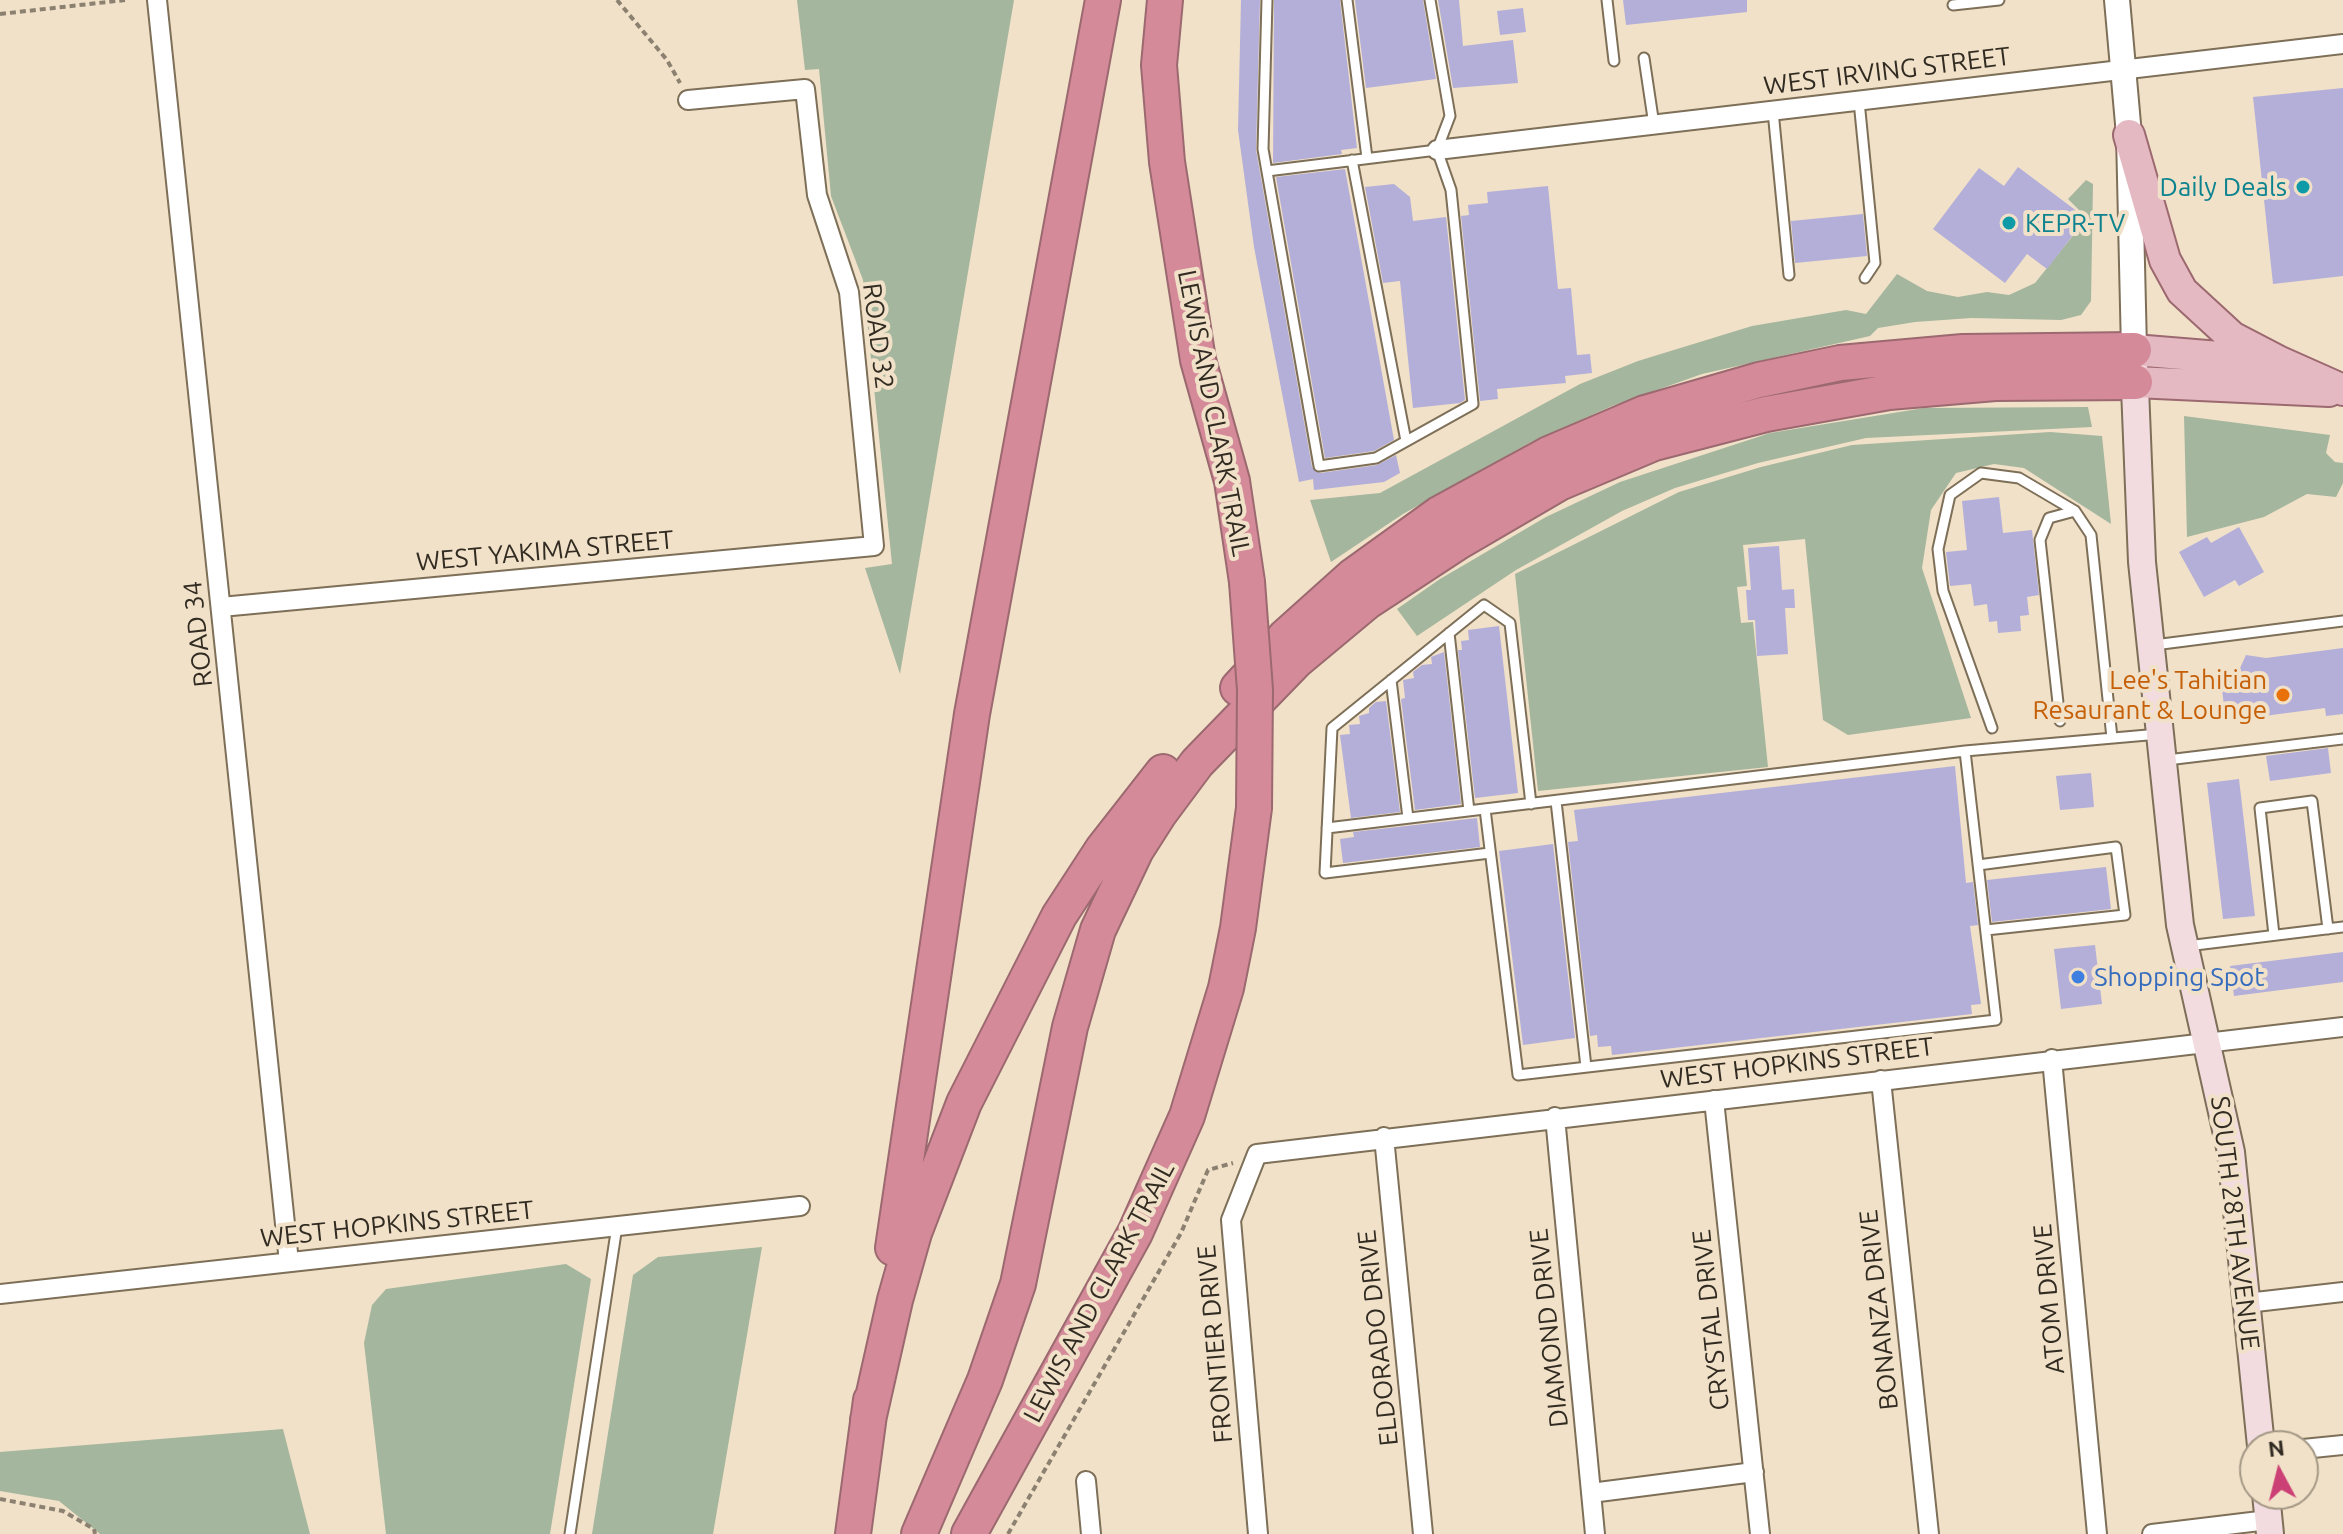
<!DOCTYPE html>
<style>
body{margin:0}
#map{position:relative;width:2343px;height:1534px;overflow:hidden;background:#f1e1c8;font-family:Ubuntu,sans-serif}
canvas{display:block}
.north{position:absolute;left:2239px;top:1430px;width:80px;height:80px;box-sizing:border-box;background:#f1e1c8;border:2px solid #a49886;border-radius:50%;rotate:353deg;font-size:22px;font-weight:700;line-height:32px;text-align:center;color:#312b22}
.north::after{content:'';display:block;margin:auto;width:28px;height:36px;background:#cc4175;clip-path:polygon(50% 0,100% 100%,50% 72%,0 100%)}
</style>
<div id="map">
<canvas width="2343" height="1534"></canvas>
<div class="north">N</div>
</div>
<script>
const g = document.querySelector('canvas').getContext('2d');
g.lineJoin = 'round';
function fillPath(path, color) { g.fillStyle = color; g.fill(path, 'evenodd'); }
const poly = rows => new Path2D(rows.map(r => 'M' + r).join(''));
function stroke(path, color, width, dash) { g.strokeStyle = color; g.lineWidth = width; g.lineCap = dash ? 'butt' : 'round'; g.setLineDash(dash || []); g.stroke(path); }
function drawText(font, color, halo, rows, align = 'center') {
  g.font = font + ' Ubuntu,sans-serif'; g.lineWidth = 8; g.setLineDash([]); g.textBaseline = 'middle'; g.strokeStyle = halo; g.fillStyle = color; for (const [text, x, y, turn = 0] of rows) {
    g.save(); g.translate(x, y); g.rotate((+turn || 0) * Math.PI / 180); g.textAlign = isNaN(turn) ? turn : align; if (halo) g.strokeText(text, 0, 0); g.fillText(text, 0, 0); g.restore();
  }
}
const green = poly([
 [797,0,1014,0,900,674,865,568,892,564,863,280,831,196,819,69,805,70],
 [2086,180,2093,184,2091,301,2081,315,2061,320,1971,318,1915,322,1878,328,1870,336,1702,374,1612,406,1531,442,1403,514,1331,562,1310,500,1380,493,1580,384,1638,361,1752,326,1846,310,1866,314,1897,274,1927,291,1958,297,1987,292,2009,295,2035,283,2087,218,2068,199],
 [2088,407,2092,427,1866,438,1758,463,1675,488,1622,511,1516,570,1417,636,1397,609,1440,579,1546,517,1620,482,1770,433,1924,408],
 [2184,416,2330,435,2326,453,2335,462,2343,463,2343,483,2336,497,2307,494,2264,517,2187,537],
 [2050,432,2102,436,2111,524,2024,468,1994,464,1956,473,1931,510,1922,568,1971,718,1848,735,1823,720,1805,539,1743,545,1747,586,1737,587,1741,623,1753,622,1768,767,1538,791,1515,574,1679,492,1761,467,1852,445],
 [762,1247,713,1534,592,1534,633,1275,658,1257],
 [566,1264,591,1279,550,1534,386,1534,364,1343,372,1305,386,1289],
 [283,1429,310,1534,100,1534,59,1501,0,1491,0,1452]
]);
const building = poly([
 [1241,0,1260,0,1256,150,1312,467,1320,473,1377,465,1396,455,1400,473,1384,482,1314,490,1313,479,1299,482,1254,247,1238,130],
 [1274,0,1340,0,1357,148,1341,150,1342,154,1273,163],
 [1355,0,1423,0,1436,79,1366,88],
 [1438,0,1459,0,1463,46,1513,40,1518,83,1453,88],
 [1623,0,1747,0,1747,12,1626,25],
 [1523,8,1526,32,1500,35,1497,11],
 [2343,88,2343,276,2273,284,2253,97],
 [2018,167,2086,218,2047,269,2027,254,2005,283,1933,229,1979,168,2004,186],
 [1345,169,1394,440,1374,451,1325,458,1276,177],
 [1394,184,1410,197,1413,221,1446,217,1465,400,1460,403,1413,408,1400,281,1383,283,1365,187],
 [1548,186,1558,289,1571,288,1577,355,1590,354,1592,373,1565,376,1566,383,1497,389,1498,399,1480,401,1461,216,1469,215,1468,205,1488,203,1487,192],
 [1863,214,1867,256,1795,263,1791,221],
 [1999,497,2003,533,2032,530,2039,595,2027,597,2029,615,2020,616,2021,631,1998,633,1997,621,1989,622,1987,604,1974,606,1971,584,1950,586,1946,552,1967,550,1962,501],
 [2239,527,2264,572,2239,586,2235,580,2204,597,2179,552,2207,537,2211,543],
 [1779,546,1782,590,1794,589,1795,608,1785,608,1788,654,1757,656,1755,620,1748,620,1746,590,1751,590,1748,548],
 [1499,626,1518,793,1475,798,1458,650,1462,650,1461,641,1469,640,1468,630],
 [2343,648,2343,714,2326,716,2325,708,2226,721,2221,682,2234,681,2246,655,2266,658],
 [1444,652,1461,804,1415,810,1401,699,1405,698,1403,680,1414,678,1413,672,1422,665,1432,664,1431,657],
 [1386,701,1400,812,1351,818,1340,735,1350,734,1349,725,1360,724,1359,716,1369,713,1369,708,1376,702],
 [2328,748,2331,773,2270,781,2266,756],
 [1955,766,1966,883,1973,882,1978,925,1970,926,1981,1004,1971,1005,1972,1014,1612,1055,1611,1046,1598,1047,1597,1035,1590,1036,1568,842,1578,841,1574,810],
 [2091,773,2094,807,2060,810,2056,776],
 [2239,779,2255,916,2223,919,2207,783],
 [1477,818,1480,847,1343,863,1340,839,1354,837,1353,832],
 [1553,844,1575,1038,1523,1045,1499,851],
 [2106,867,2111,909,1992,922,1987,880],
 [2095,945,2102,1004,2061,1009,2054,949],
 [2343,952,2343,982,2234,996,2230,966]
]);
const path = poly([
 [617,0,667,60,680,83],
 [0,14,125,0],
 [0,1499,63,1511,94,1529,95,1534],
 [1008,1534,1181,1233,1208,1170,1233,1163]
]);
const service = poly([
 [1267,0,1263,149,1319,466,1376,458,1473,404,1451,190,1437,150,1450,116,1430,0],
 [1347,0,1367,158],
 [1607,0,1614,61],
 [1953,5,1999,0],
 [1644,58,1654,125],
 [1859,101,1875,263,1865,278],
 [1773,111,1789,275],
 [1352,160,1406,441],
 [1267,171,1437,150],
 [1449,633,1469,811],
 [2154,645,2343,621],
 [1391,680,1408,818],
 [2060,721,2040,540,2049,518,2075,511],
 [1992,728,1943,591,1938,549,1950,495,1981,473,2019,478,2075,511,2091,535,2112,738],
 [2167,760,2343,739],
 [1556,801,1586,1067],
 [1485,809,1518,1075,1996,1020,1965,751],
 [1327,828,1965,751,2159,734],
 [1490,853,1325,873,1332,728,1484,605,1510,623,1531,804],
 [1978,865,2116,847,2125,915,1986,930],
 [2274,935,2260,808,2312,801,2328,929],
 [2187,946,2343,927],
 [570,1534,617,1226]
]);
const minor = poly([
 [157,0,289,1262],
 [1437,150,2343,44],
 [221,607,874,546,849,292,817,195,805,89,688,100],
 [2052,1059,2097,1534],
 [1881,1080,1929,1534],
 [1714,1100,1760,1534],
 [1555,1117,1595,1534],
 [1384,1137,1423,1534],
 [0,1294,800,1206],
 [2247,1303,2343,1292],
 [2303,1449,2343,1445],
 [1086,1481,1091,1534],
 [1591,1493,1754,1472],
 [1258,1534,1231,1220,1257,1154,2343,1027],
 [2152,1534,2268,1520]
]);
const tertiary = poly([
 [2117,0,2129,135,2134,350]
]);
const secondary = poly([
 [2134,363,2142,562,2180,925,2231,1152,2261,1446],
 [2266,1494,2270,1534]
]);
const primary = poly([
 [2129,135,2165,260,2182,291,2232,337,2280,362],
 [2134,350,2280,362,2343,390],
 [2135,382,2329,391]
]);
const motorway = poly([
 [1165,0,1159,65,1167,162,1198,360,1232,481,1247,582],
 [1238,688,1285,637,1353,576,1439,514,1549,454,1645,413,1759,380,1840,363,1963,352,2134,350],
 [893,1248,972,714,1103,0],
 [868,1420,895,1300,914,1233,964,1103,1059,916,1102,850,1163,772],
 [853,1534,871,1400],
 [919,1534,985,1380,1018,1284,1070,1027,1098,930,1136,850,1159,814,1197,763,1296,661,1368,601,1458,542,1559,483,1654,443,1766,414,1889,392,1995,383,2135,382],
 [969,1534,1135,1233,1187,1116,1226,988,1238,928,1254,808]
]);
const motorwayBridge = poly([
 [1247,582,1255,690,1254,808]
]);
const markers = [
 [2303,187,8,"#0f9aa8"],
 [2009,223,8,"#0f9aa8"],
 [2283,695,8,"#e8710a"],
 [2078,977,8,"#3f7fe0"]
];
const streetNames = [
 ["WEST IRVING STREET",1887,71,-7],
 ["ROAD 32",878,336,83],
 ["LEWIS AND CLARK TRAIL",1214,413,79],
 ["WEST YAKIMA STREET",545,551,-5],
 ["ROAD 34",198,634,-96],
 ["WEST HOPKINS STREET",1797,1063,-7],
 ["SOUTH 28TH AVENUE",2235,1223,83],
 ["WEST HOPKINS STREET",397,1224,-6],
 ["LEWIS AND CLARK TRAIL",1099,1292,-62],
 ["ATOM DRIVE",2049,1299,-95],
 ["BONANZA DRIVE",1879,1310,-96],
 ["CRYSTAL DRIVE",1711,1320,-96],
 ["DIAMOND DRIVE",1549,1328,-96],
 ["ELDORADO DRIVE",1378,1338,-96],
 ["FRONTIER DRIVE",1215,1344,-95]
];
const cultureNames = [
 ["Daily Deals",2287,187],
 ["KEPR-TV",2025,223,"left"]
];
const foodNames = [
 ["Lee's Tahitian",2267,680],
 ["Resaurant & Lounge",2267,710]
];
const shopNames = [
 ["Shopping Spot",2094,977]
];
fillPath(green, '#a4b69d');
fillPath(building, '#b3afd9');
stroke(service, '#7d6f58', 13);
stroke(minor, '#7d6f58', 22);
stroke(tertiary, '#7d6f58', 28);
stroke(secondary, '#7d6f58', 30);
stroke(primary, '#9b696f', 34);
stroke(motorway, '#9b696f', 38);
stroke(path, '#8c8171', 4, [6, 4]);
stroke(service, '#fff', 9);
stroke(minor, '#fff', 18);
stroke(tertiary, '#fff', 24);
stroke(secondary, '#f2dce0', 26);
stroke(primary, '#e5b9c2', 30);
stroke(motorway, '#d48a99', 34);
stroke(motorwayBridge, '#9b696f', 38, []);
stroke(motorwayBridge, '#d48a99', 34);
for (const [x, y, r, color] of markers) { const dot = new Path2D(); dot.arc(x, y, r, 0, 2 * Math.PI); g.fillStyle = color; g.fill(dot); stroke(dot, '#f1e1c8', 3); }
drawText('26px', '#312b22', '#f1e1c8', streetNames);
drawText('26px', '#0d838f', '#f1e1c8', cultureNames, 'right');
drawText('26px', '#c56008', '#f1e1c8', foodNames, 'right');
drawText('26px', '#366cbe', '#f1e1c8', shopNames, 'left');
</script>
